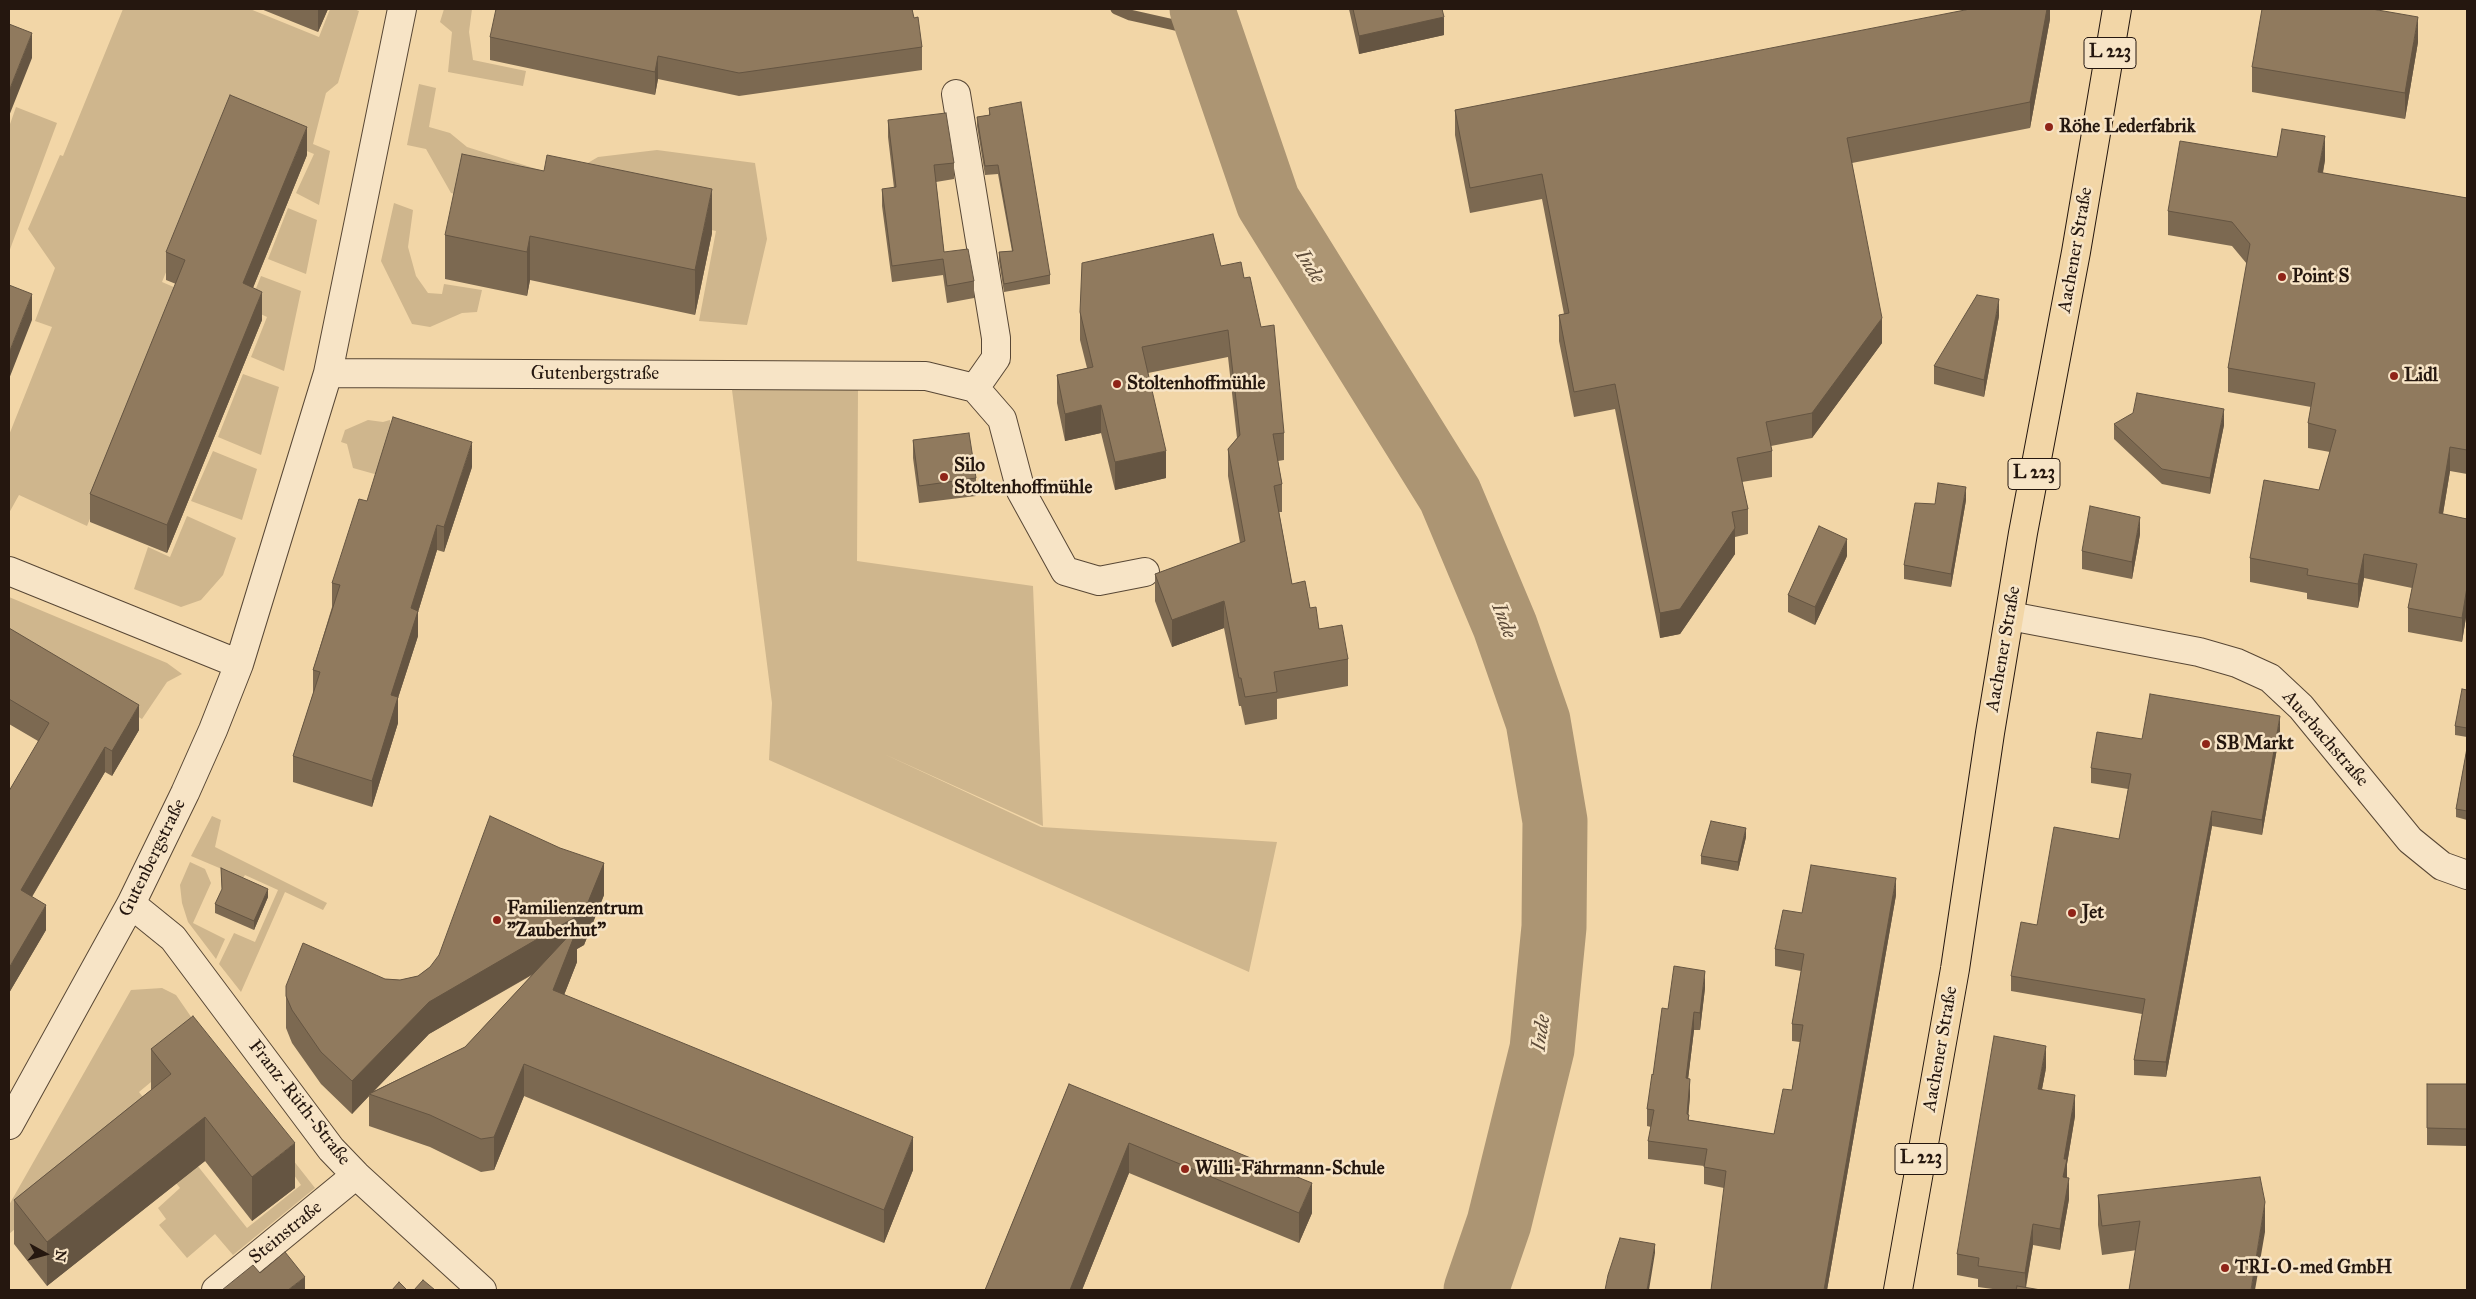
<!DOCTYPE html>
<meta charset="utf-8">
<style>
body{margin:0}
#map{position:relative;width:2476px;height:1299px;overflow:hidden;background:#f2d6a7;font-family:"IM FELL Great Primer",serif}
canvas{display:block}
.frame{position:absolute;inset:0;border:10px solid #25170f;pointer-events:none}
.north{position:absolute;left:20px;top:1229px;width:50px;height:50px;-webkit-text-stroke:4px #f7e4c6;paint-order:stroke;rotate:97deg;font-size:14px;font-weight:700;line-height:20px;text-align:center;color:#25170f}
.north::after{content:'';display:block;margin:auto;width:18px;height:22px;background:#25170f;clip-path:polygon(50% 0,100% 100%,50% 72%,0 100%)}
</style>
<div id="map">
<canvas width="2476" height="1299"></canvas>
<div class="frame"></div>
<div class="north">N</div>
</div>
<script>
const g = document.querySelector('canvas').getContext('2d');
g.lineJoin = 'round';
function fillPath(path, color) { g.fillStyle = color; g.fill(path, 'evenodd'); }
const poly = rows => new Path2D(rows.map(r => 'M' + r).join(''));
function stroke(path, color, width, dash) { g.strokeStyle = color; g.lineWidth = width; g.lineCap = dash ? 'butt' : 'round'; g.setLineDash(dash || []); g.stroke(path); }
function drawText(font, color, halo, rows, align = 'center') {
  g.font = font + ' "IM FELL Great Primer",serif'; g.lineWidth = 5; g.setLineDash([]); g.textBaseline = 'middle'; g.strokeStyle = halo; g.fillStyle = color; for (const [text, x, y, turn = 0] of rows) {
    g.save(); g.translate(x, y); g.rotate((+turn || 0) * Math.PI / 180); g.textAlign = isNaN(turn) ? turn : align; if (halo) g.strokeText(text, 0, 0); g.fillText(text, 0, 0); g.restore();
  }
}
const green = poly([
 [123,9,250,9,319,37,330,9,354,9,359,11,338,83,326,93,313,144,330,151,319,205,296,193,314,154,229,119,162,282,183,291,87,526,19,495,9,513,9,435,52,327,35,321,55,268,28,229,60,155,63,156],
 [444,9,472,9,469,32,473,60,526,71,523,86,448,72,452,32,440,22],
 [419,84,436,88,429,127,450,133,467,147,546,172,569,174,598,157,657,150,755,163,767,239,747,325,699,321,716,231,538,194,535,209,451,193,426,149,407,145],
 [16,107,57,123,9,252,9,127],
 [394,203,413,210,408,247,416,276,428,293,442,294,444,284,482,290,477,312,462,313,430,327,412,324,381,261],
 [288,208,317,220,306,274,268,259],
 [261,276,301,291,284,371,251,357,267,317,248,308],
 [243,374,279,387,261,455,218,437],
 [732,390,858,390,857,561,1033,586,1043,826,884,754,1041,827,1277,842,1249,972,769,760,772,703],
 [368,420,383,422,390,420,391,439,378,475,353,468,347,444,341,442,345,430],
 [213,451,257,469,242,520,191,501],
 [187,516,236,538,223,575,201,600,181,607,134,589,148,547,170,557],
 [9,597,167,663,182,674,167,682,142,719,9,642],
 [212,816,221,820,215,847,327,903,323,910,285,892,241,992,219,964,234,933,255,942,278,890,245,875,243,878,191,856],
 [190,862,205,869,211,883,193,923,225,939,216,959,188,922,182,903,180,885],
 [162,988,176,995,205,1037,139,1092,247,1228,301,1185,287,1165,293,1160,315,1188,233,1255,215,1234,187,1258,159,1225,166,1219,158,1208,180,1188,134,1129,9,1234,9,1205,131,990]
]);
const stream = poly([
 [1116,9,1130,15,1210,33]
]);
const river = poly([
 [1202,9,1268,202,1450,495,1505,626,1538,721,1555,821,1554,927,1542,1049,1499,1223,1476,1290]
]);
const street = poly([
 [956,94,996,338,996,358,975,388],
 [328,373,926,376,975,388,1002,419,1021,491,1065,571,1099,581,1145,572],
 [9,571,239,664],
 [2010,616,2199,652,2237,663,2270,678,2301,707,2410,840,2442,866,2467,875],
 [131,904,173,938,331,1149,356,1175,482,1290],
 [9,1125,131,904,185,793,213,730,239,664,328,373,402,9],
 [216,1290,356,1175]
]);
const primary = poly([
 [1898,1290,1955,969,1990,733,2023,533,2076,252,2117,9]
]);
const wall = poly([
 [261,9,328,9,318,32],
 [1349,9,1442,9,1444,35,1359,54],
 [2050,9,2050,19,2030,128,1852,163,1882,343,1812,438,1771,446,1772,451,1772,477,1742,482,1748,509,1748,534,1735,537,1735,554,1680,634,1660,638,1615,409,1574,417,1559,341,1559,315,1564,314,1542,199,1470,213,1455,135,1455,110],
 [914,18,922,47,922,70,739,96,658,79,655,95,490,60,490,37],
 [2418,42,2405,119,2252,92,2252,67],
 [989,108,1050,275,1050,284,1004,292,999,261,999,252,1012,251,998,174,985,175,977,126,977,117,989,115],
 [888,120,954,163,954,179,936,182,944,252,974,281,974,298,947,303,943,275,892,282,882,206,882,189,894,188,888,137],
 [307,155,253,288,262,320,167,553,90,522,90,494,176,284,166,280,166,252],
 [2277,157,2325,160,2323,173,2467,198,2467,474,2450,471,2443,514,2467,519,2467,611,2462,642,2408,632,2408,608,2412,588,2364,578,2358,608,2307,599,2307,593,2250,582,2250,558,2319,490,2330,452,2308,448,2308,423,2311,407,2228,392,2228,368,2247,264,2232,246,2168,235,2168,211],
 [712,233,695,315,530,280,527,296,445,279,445,235],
 [1221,266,1244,278,1284,433,1284,460,1278,461,1282,484,1282,512,1279,512,1292,584,1310,608,1319,629,1348,659,1348,686,1277,699,1277,719,1245,725,1241,706,1239,706,1224,628,1172,647,1155,601,1155,574,1240,543,1228,476,1228,449,1237,438,1228,357,1148,373,1166,478,1115,490,1101,433,1065,441,1057,403,1057,375,1087,368,1080,340,1080,312],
 [1999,316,1984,397,1934,384,1934,366],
 [2114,424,2224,425,2210,494,2162,484,2114,439],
 [913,440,976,478,976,496,919,503,913,458],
 [472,467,444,552,437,550,418,612,418,636,398,698,398,723,372,807,293,782,293,756,313,694,313,670,332,607,332,583],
 [1966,500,1951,587,1904,579,1904,565,1935,504],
 [2140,534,2132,579,2082,569,2082,551],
 [1847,556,1815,625,1788,612,1788,595],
 [9,628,139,730,112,776,105,772,32,897,46,930,9,993,38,741,9,724],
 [2467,690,2467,737,2455,735,2455,726],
 [2280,731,2262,835,2212,826,2166,1077,2134,1075,2134,1060,2142,1014,2011,991,2011,976,2037,925,2119,839,2128,789,2091,783,2091,768,2142,739],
 [2467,748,2467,820,2456,817,2456,809],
 [1746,837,1738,871,1701,864,1701,856],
 [560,848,604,895,584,945,577,949,577,962,564,995,913,1170,884,1243,524,1096,494,1170,481,1172,430,1147,369,1126,369,1096,352,1114,321,1084,292,1043,286,1028,286,986,385,979,400,980,418,976,430,967],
 [532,975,465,1047,374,1091,429,1034],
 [221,868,268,897,254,930,215,913,215,904,222,890],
 [1896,895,1827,1290,1724,1188,1704,1184,1704,1166,1648,1159,1648,1141,1651,1127,1647,1126,1647,1109,1653,1075,1668,1009,1705,988,1700,1030,1694,1030,1688,1079,1690,1096,1688,1115,1689,1120,1774,1134,1792,1090,1800,1042,1792,1041,1792,1024,1801,971,1775,966,1775,949,1802,913],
 [151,1049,295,1188,252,1221,205,1161,47,1286,14,1244,14,1200,151,1090],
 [2046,1068,2042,1089,2075,1116,2067,1164,2067,1178,2069,1199,2060,1250,2033,1245,2026,1288,2041,1290,2000,1290,1978,1287,1978,1279,1957,1275,1957,1254],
 [1069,1084,1312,1213,1299,1243,1129,1173,1082,1290,985,1290],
 [2427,1084,2467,1084,2467,1146,2427,1145],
 [2098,1195,2265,1232,2102,1255,2098,1225]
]);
const shadedWall = poly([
 [318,9,328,9,318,32],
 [2047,9,2050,9,2050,19,2030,128,2030,102],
 [1444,17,1444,35,1359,54,1359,36],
 [2418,17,2418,42,2405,119,2405,93],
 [32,33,32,58,9,116,9,91],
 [658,56,658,79,655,95,655,72],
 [307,127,307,155,243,312,243,283],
 [2325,136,2325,160,2318,197,2318,172],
 [712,189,712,233,695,315,695,270],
 [530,236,530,280,527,296,527,252],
 [262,292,262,320,167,553,167,525],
 [32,294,32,320,9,379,9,353],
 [1999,299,1999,316,1984,397,1984,380],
 [1882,318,1882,343,1812,438,1812,413],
 [1101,405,1101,433,1065,441,1065,414],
 [2224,409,2224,425,2210,494,2210,478],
 [472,442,472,467,444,552,444,527],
 [2450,447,2450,471,2439,537,2439,513],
 [1166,451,1166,478,1115,490,1115,462],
 [1966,487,1966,500,1951,587,1951,574],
 [2140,517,2140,534,2132,579,2132,562],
 [437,525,437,550,418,612,418,636,398,698,398,723,372,807,372,781,411,608],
 [1735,528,1735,554,1680,634,1660,638,1660,613],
 [1847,539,1847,556,1815,625,1815,607],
 [2364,554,2364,578,2358,608,2358,584],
 [2467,587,2467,611,2462,642,2462,618],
 [1224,601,1224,628,1172,647,1172,620],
 [139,705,139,730,112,776,112,751],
 [2280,716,2280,731,2262,835,2262,820],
 [105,747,105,772,21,915,21,890],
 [2212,811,2212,826,2166,1077,2166,1062],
 [1746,828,1746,837,1738,871,1738,862],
 [604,863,604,895,584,945,577,949,577,962,553,1023,553,990,567,954,429,1034,371,1094,369,1094,369,1096,352,1114,352,1081,429,1002],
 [1896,878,1896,895,1827,1290,1824,1290],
 [268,889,268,897,254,930,254,921],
 [46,905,46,930,9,993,9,968],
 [1705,971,1705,988,1700,1030,1700,1013],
 [1694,1012,1694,1030,1686,1096,1686,1078],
 [2046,1046,2046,1068,2038,1110,2038,1089],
 [524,1064,524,1096,494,1170,494,1137],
 [1690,1079,1690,1096,1687,1132,1687,1114],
 [2075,1095,2075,1116,2067,1164,2067,1180,2063,1177,2064,1159],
 [205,1117,205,1161,47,1286,47,1242],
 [913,1137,913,1170,884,1243,884,1210],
 [295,1143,295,1188,252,1221,252,1177],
 [1129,1143,1129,1173,1082,1290,1070,1290],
 [2069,1178,2069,1199,2060,1250,2060,1229],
 [1312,1183,1312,1213,1299,1243,1299,1213],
 [2265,1202,2265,1232,2255,1290,2251,1290],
 [2033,1224,2033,1245,2025,1290,2025,1273],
 [1655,1244,1655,1253,1649,1290,1647,1290],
 [305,1277,305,1290,288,1290]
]);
const building = poly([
 [496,9,912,9,914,18,918,17,922,47,739,73,658,56,655,72,490,37,496,9],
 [1353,9,1442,9,1444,17,1359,36,1353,9],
 [1970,9,2047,9,2030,102,1847,138,1882,318,1812,413,1766,422,1772,451,1737,458,1748,509,1732,512,1735,528,1680,609,1660,613,1615,384,1574,392,1559,315,1569,313,1542,174,1470,188,1455,110,1970,9],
 [2262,9,2372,9,2418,17,2405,93,2252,67,2262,9],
 [9,24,32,33,9,91,9,24],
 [230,95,307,127,243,283,262,292,167,525,90,494,185,260,166,252,230,95],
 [1021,102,1050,275,1004,284,999,252,1013,251,998,165,985,166,977,117,990,115,989,108,1021,102],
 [946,113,954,163,934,165,944,252,968,249,974,281,947,286,943,259,892,266,882,189,896,187,888,120,946,113],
 [2282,129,2325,136,2318,172,2467,198,2467,450,2450,447,2439,513,2467,519,2467,587,2462,618,2408,608,2417,564,2364,554,2358,584,2307,575,2308,569,2250,558,2264,480,2319,490,2336,430,2308,423,2315,383,2228,368,2250,244,2232,222,2168,211,2180,141,2277,157,2282,129],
 [462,154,544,171,547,155,712,189,695,270,530,236,527,252,445,235,462,154],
 [1213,234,1221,266,1241,262,1244,278,1250,277,1261,327,1274,325,1284,433,1273,434,1282,484,1274,486,1292,584,1305,581,1310,608,1316,607,1319,629,1342,625,1348,659,1274,672,1277,692,1245,697,1241,678,1239,678,1224,601,1172,620,1155,574,1245,541,1228,449,1240,435,1228,330,1142,347,1166,451,1115,462,1101,405,1065,414,1057,375,1093,367,1080,312,1082,263,1213,234],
 [9,285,32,294,9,353,9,285],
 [1977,295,1999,299,1984,380,1934,366,1977,295],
 [2137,393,2224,409,2210,478,2162,469,2114,424,2133,413,2137,393],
 [393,417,472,442,444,527,437,525,411,608,418,611,391,695,398,697,372,781,293,756,320,672,313,670,340,585,332,583,359,499,367,501,393,417],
 [969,433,976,478,919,486,913,440,969,433],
 [1938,483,1966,487,1951,574,1904,565,1915,503,1935,504,1938,483],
 [2090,506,2140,517,2132,562,2082,551,2090,506],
 [1819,526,1847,539,1815,607,1788,595,1819,526],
 [9,628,139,705,112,751,105,747,21,890,46,905,9,968,9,791,49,723,9,699,9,628],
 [2462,689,2467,690,2467,728,2455,726,2462,689],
 [2150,694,2280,716,2262,820,2212,811,2166,1062,2134,1060,2145,999,2011,976,2021,922,2037,925,2054,827,2119,839,2131,774,2091,768,2097,732,2142,739,2150,694],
 [2467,748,2467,811,2456,809,2467,748],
 [490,816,560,848,604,863,584,912,429,1002,352,1081,321,1052,292,1010,286,996,286,986,303,943,385,979,400,980,418,976,430,967,439,955,490,816],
 [1711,821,1746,828,1738,862,1701,856,1711,821],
 [1811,865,1896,878,1824,1290,1711,1290,1726,1171,1704,1167,1707,1149,1648,1141,1654,1110,1647,1109,1652,1074,1653,1075,1662,1008,1668,1009,1674,966,1705,971,1700,1013,1694,1012,1686,1078,1690,1079,1687,1114,1689,1115,1688,1120,1774,1134,1783,1089,1792,1090,1803,1025,1792,1024,1804,954,1775,949,1783,910,1802,913,1811,865],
 [221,868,268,889,254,921,215,904,222,889,221,868],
 [576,928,577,929,553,990,913,1137,884,1210,524,1064,494,1137,481,1139,430,1115,369,1094,465,1047,576,928],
 [193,1016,295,1143,252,1177,205,1117,47,1242,14,1200,171,1074,151,1049,193,1016],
 [1994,1036,2046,1046,2038,1089,2075,1095,2064,1159,2067,1159,2063,1177,2069,1178,2060,1229,2033,1224,2025,1273,1978,1266,1979,1258,1957,1254,1994,1036],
 [1069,1084,1312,1183,1299,1213,1129,1143,1070,1290,985,1290,1069,1084],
 [2427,1084,2467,1084,2467,1129,2427,1128,2427,1084],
 [2260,1177,2265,1202,2251,1290,2129,1290,2140,1221,2102,1226,2098,1195,2260,1177],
 [1620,1238,1655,1244,1647,1290,1605,1290,1608,1275,1620,1238],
 [285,1252,305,1277,288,1290,222,1290,253,1265,260,1273,285,1252],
 [423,1280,435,1290,414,1290,423,1280],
 [399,1282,407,1290,392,1290,399,1282],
 [2017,1286,2041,1290,2016,1290,2017,1286]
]);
const markers = [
 [2049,127,5,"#8f2418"],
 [2282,277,5,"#8f2418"],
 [2394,376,5,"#8f2418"],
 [1117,384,5,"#8f2418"],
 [944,477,5,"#8f2418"],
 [2206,744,5,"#8f2418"],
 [2072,913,5,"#8f2418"],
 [497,920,5,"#8f2418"],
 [1185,1169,5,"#8f2418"],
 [2225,1268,5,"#8f2418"]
];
const shields = [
 [2110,53,52],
 [2034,474,52],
 [1921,1159,52]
];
const shieldNames = [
 ["L 223",2110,53],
 ["L 223",2034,474],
 ["L 223",1921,1159]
];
const poiNames = [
 ["Röhe Lederfabrik",2059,127],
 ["Point S",2292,277],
 ["Lidl",2404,376],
 ["Stoltenhoffmühle",1127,384],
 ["Silo",954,466],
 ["Stoltenhoffmühle",954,488],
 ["SB Markt",2216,744],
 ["Familienzentrum",507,909],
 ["\"Zauberhut\"",507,931],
 ["Jet",2082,913],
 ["Willi-Fährmann-Schule",1195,1169],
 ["TRI-O-med GmbH",2235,1268]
];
const streetNames = [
 ["Aachener Straße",2076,250,-80],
 ["Gutenbergstraße",595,374],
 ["Aachener Straße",2004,649,-80],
 ["Auerbachstraße",2325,739,49],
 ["Gutenbergstraße",153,858,-64],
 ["Aachener Straße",1941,1049,-80],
 ["Franz-Rüth-Straße",299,1103,52],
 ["Steinstraße",286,1233,-39]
];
const waterNames = [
 ["Inde",1309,267,58],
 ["Inde",1503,621,69],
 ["Inde",1542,1033,-82]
];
fillPath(green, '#cfb68d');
stroke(stream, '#76634b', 11);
stroke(river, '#ac9573', 65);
stroke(street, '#584735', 30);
stroke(primary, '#25170f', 30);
stroke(street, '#f7e4c6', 28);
stroke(primary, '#f2d6a7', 28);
fillPath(wall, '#7c6951');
fillPath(shadedWall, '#655542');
fillPath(building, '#907a5e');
stroke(building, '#655542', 1);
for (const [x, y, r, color] of markers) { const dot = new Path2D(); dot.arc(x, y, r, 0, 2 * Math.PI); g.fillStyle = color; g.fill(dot); stroke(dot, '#f7e4c6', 2); }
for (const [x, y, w] of shields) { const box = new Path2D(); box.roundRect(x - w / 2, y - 15.5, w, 31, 4); g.fillStyle = '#f7e4c6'; g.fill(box); stroke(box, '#25170f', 1); }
drawText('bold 18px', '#25170f', null, shieldNames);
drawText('bold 19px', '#25170f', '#f7e4c6', poiNames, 'left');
drawText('19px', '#25170f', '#f7e4c6', streetNames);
drawText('italic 20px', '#5b4937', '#f7e4c6', waterNames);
</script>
